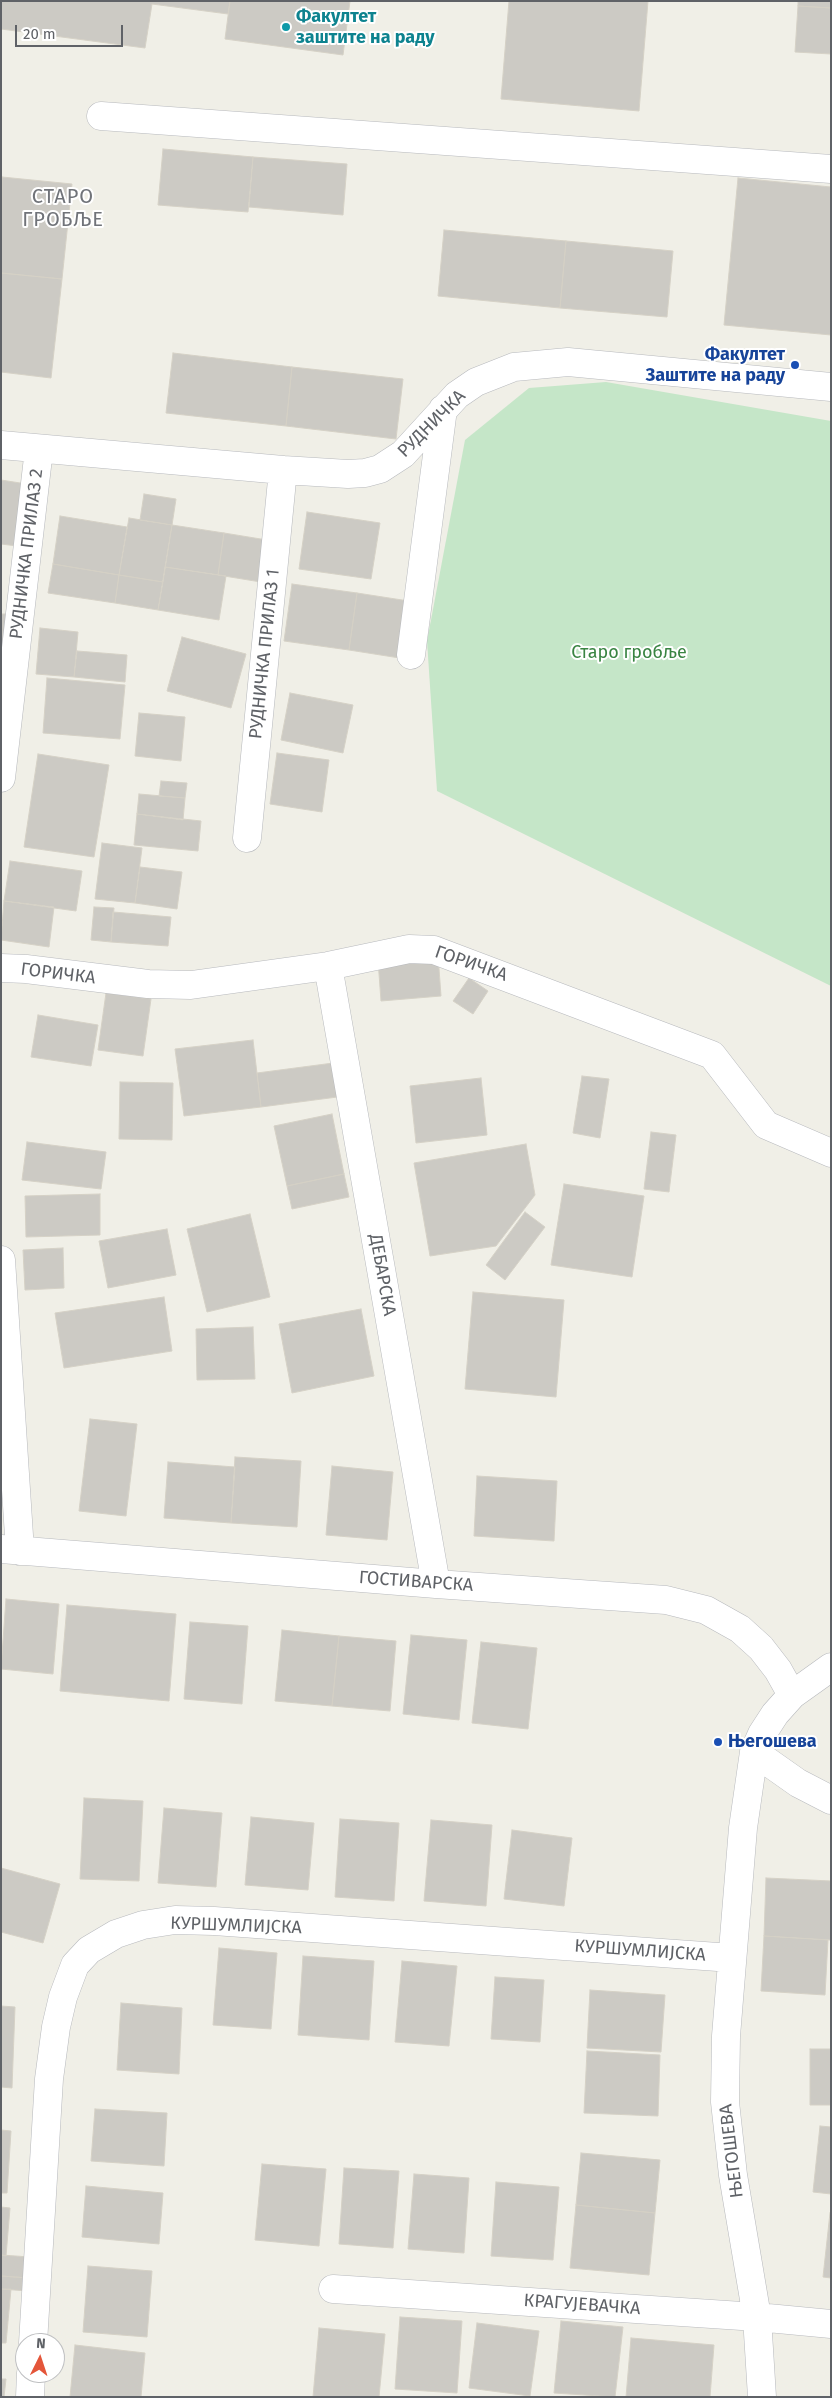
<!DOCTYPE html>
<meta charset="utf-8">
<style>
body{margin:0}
#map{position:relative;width:832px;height:2398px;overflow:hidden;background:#f0efe7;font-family:"Fira Sans",sans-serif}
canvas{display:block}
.frame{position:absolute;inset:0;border:2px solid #5f6267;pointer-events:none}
.north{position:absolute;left:15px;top:2333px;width:50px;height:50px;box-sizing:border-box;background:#fff;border:1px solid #bfc0c2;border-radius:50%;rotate:4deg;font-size:14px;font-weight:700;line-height:20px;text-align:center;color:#5f6267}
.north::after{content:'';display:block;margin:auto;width:18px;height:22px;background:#e4563a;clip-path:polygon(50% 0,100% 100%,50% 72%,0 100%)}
.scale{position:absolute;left:15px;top:25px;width:108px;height:22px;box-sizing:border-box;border:2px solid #5f6267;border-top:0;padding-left:6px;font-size:15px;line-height:18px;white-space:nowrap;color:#5f6267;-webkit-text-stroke:4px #fff;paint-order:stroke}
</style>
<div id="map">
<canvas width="832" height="2398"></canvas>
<div class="frame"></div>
<div class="north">N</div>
<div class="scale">20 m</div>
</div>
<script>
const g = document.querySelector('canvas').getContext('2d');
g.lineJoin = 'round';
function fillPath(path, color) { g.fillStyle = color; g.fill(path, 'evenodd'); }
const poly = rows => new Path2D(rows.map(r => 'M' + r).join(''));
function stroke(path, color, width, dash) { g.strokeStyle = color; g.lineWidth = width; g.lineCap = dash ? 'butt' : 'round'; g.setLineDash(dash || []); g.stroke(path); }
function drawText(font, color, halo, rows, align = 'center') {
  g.font = font + ' "Fira Sans",sans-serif'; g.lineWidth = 4; g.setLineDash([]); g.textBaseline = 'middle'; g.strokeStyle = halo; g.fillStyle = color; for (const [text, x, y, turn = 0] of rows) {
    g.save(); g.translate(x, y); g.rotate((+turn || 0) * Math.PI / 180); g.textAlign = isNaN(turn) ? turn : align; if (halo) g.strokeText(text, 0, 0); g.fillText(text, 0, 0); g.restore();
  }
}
const green = poly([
 [606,382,831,421,831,986,437,791,427,641,465,440,529,388]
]);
const building = poly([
 [1,1,230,1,228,14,152,4,145,48,1,29,1,1],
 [230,1,350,1,343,55,225,39,230,1],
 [509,1,648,1,639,111,501,99,509,1],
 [798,1,831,1,831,8,798,6,798,1],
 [798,6,831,8,831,54,795,52,798,6],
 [163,149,253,157,248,212,158,205,163,149],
 [253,157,347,164,343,215,249,207,253,157],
 [2,177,72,184,62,279,1,273,2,177],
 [738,178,831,187,831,335,724,325,738,178],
 [444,230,566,241,560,308,438,296,444,230],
 [566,241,673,251,667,317,560,308,566,241],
 [1,273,62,279,51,378,1,372,1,273],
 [173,353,292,367,286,426,166,413,173,353],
 [292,367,403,379,396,439,286,426,292,367],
 [1,480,33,485,25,547,1,544,1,480],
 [144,494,176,499,172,525,140,520,144,494],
 [307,512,380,523,371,579,299,569,307,512],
 [60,516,127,527,119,575,53,564,60,516],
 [129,518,172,525,163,582,119,575,129,518],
 [172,525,224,533,218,575,165,567,172,525],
 [224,533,273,541,267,583,218,575,224,533],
 [53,564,119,575,115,603,48,593,53,564],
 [165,567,226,576,219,620,158,610,165,567],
 [119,575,163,582,158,610,115,603,119,575],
 [292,584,357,593,349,650,284,641,292,584],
 [357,593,415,602,406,659,349,650,357,593],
 [1,614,11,614,1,667,1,614],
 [40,628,78,632,74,677,36,674,40,628],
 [182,637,246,654,231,708,167,691,182,637],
 [77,651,127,655,125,682,74,677,77,651],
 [47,678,125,685,120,739,43,733,47,678],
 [290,693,353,705,343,753,281,740,290,693],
 [139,713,185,717,181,761,135,756,139,713],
 [277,753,329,760,322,812,270,804,277,753],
 [38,754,109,765,94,857,24,847,38,754],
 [161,781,187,783,185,798,159,796,161,781],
 [139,794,185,798,183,820,137,814,139,794],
 [137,814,201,821,198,851,134,845,137,814],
 [102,843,142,848,135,903,95,899,102,843],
 [10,861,82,871,76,911,4,901,10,861],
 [140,867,182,872,177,909,135,903,140,867],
 [4,901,54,907,49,947,1,940,4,901],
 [94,907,114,908,111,942,91,940,94,907],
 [113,912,171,917,168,946,111,942,113,912],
 [438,955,441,996,381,1001,378,960,438,955],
 [469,978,488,991,473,1014,453,1001,469,978],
 [106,993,151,999,143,1056,98,1050,106,993],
 [38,1015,98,1025,91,1066,31,1057,38,1015],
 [253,1040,261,1107,184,1116,175,1049,253,1040],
 [341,1062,345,1096,261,1107,257,1073,341,1062],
 [582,1076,609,1079,600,1138,573,1133,582,1076],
 [481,1078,487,1135,416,1143,410,1086,481,1078],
 [120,1082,173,1083,172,1140,119,1139,120,1082],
 [332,1114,344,1174,287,1186,274,1126,332,1114],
 [651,1132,676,1135,669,1192,644,1189,651,1132],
 [27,1142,106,1152,101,1189,22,1180,27,1142],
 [526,1144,535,1195,496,1246,430,1256,414,1163,526,1144],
 [344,1174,349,1197,292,1209,287,1186,344,1174],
 [564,1184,644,1196,632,1277,551,1265,564,1184],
 [100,1194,100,1235,26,1237,25,1196,100,1194],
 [525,1212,545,1227,505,1280,486,1265,525,1212],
 [250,1214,270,1297,207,1312,187,1229,250,1214],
 [167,1229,176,1275,108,1288,99,1241,167,1229],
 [63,1248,64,1288,25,1290,23,1250,63,1248],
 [473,1292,564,1300,556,1397,465,1389,473,1292],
 [164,1297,172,1351,64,1368,55,1313,164,1297],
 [361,1309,374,1376,292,1393,279,1324,361,1309],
 [253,1327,255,1379,197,1380,196,1329,253,1327],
 [90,1419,137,1424,126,1516,79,1511,90,1419],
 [235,1457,301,1461,297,1527,231,1523,235,1457],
 [168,1462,235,1467,231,1523,164,1518,168,1462],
 [332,1466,393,1472,387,1540,326,1535,332,1466],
 [477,1476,557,1481,554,1541,474,1536,477,1476],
 [6,1599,59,1604,53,1674,1,1669,6,1599],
 [67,1605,176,1614,169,1701,60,1691,67,1605],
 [190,1622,248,1626,242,1704,184,1699,190,1622],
 [282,1630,339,1636,332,1706,275,1701,282,1630],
 [411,1635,467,1640,459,1720,403,1714,411,1635],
 [339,1636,396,1641,390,1711,332,1706,339,1636],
 [481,1642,537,1648,528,1729,472,1723,481,1642],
 [84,1798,143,1801,139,1881,80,1879,84,1798],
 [164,1808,222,1813,216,1887,158,1883,164,1808],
 [251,1817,314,1823,308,1890,245,1885,251,1817],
 [340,1819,399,1823,394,1901,335,1897,340,1819],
 [431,1820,492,1825,486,1906,424,1901,431,1820],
 [512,1830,572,1838,564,1906,504,1899,512,1830],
 [1,1868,60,1884,43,1943,1,1932,1,1868],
 [766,1878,831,1881,831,1940,764,1936,766,1878],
 [764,1936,828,1940,825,1995,761,1991,764,1936],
 [219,1948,277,1953,271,2029,213,2025,219,1948],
 [303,1956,374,1961,369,2040,298,2035,303,1956],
 [402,1961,457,1966,449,2046,395,2042,402,1961],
 [495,1977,544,1980,540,2042,491,2039,495,1977],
 [590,1990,665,1995,661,2052,587,2048,590,1990],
 [121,2003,182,2008,179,2074,117,2070,121,2003],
 [1,2006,15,2007,12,2088,1,2087,1,2006],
 [810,2049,831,2049,831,2105,810,2105,810,2049],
 [587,2051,660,2055,658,2116,584,2113,587,2051],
 [95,2109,167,2113,164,2166,91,2161,95,2109],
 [820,2126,831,2127,831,2194,813,2192,820,2126],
 [1,2130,11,2131,7,2193,1,2193,1,2130],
 [581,2153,660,2160,655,2213,576,2205,581,2153],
 [262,2164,326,2169,319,2246,255,2240,262,2164],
 [344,2168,399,2171,393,2248,339,2244,344,2168],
 [414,2174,469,2178,464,2253,408,2249,414,2174],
 [496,2182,559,2187,553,2260,491,2256,496,2182],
 [86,2186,163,2193,159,2244,82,2237,86,2186],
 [576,2205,655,2213,649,2275,570,2268,576,2205],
 [1,2207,10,2208,6,2256,1,2255,1,2207],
 [830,2213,831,2214,831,2278,823,2277,830,2213],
 [1,2255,30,2257,29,2278,1,2276,1,2255],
 [88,2266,152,2271,147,2337,83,2332,88,2266],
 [1,2276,29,2278,28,2291,1,2289,1,2276],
 [1,2289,11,2289,6,2343,1,2343,1,2289],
 [400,2317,462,2321,457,2393,395,2389,400,2317],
 [561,2321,623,2327,615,2397,554,2393,561,2321],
 [477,2323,539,2331,530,2396,469,2388,477,2323],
 [319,2328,385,2334,379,2397,313,2397,319,2328],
 [631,2338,714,2345,710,2397,626,2397,631,2338],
 [75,2345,145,2353,141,2397,70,2397,75,2345],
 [1,2379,6,2379,4,2397,1,2397,1,2379]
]);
const minor = poly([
 [101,116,831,169],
 [1,445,283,470,348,474,365,473,380,469,403,454,457,395,476,382,514,367,568,362,831,387],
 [411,655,443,409],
 [1,778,39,449],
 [247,838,283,470],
 [328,966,436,1584],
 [1,968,26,969,148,984,191,985,328,966,409,949,434,950,712,1055,766,1125,831,1153],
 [1,1260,20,1551],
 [1,1549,436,1584,666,1600,706,1610,740,1629,761,1648,778,1670,792,1695],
 [754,1752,798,1783,831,1800],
 [333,2289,757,2317,831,2324],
 [33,2343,49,2079,56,2027,63,1997,75,1965,89,1950,116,1934,143,1925,175,1920,214,1921,732,1958],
 [30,2397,31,2373],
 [762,2397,757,2317,733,2175,725,2102,726,2036,743,1828,754,1752,762,1734,775,1714,792,1695,831,1667]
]);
const markers = [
 [286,27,5,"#0f9aa8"],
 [795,365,5,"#1a4fb4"],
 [718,1742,5,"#1a4fb4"]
];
const cultureNames = [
 ["Факултет",296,17],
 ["заштите на раду",296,38]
];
const transitNames = [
 ["Факултет",785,355],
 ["Заштите на раду",785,376],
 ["Његошева",728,1742,"left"]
];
const streetNames = [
 ["РУДНИЧКА",432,424,-45],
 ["РУДНИЧКА ПРИЛАЗ 2",27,554,-83],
 ["РУДНИЧКА ПРИЛАЗ 1",265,654,-84],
 ["ГОРИЧКА",471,964,19],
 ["ГОРИЧКА",58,974,7],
 ["ДЕБАРСКА",382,1275,80],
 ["ГОСТИВАРСКА",416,1582,4],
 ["КУРШУМЛИЈСКА",236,1926,2],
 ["КУРШУМЛИЈСКА",640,1951,4],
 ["ЊЕГОШЕВА",732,2151,-97],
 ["КРАГУЈЕВАЧКА",582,2305,4]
];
const parkNames = [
 ["Старо гробље",629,653]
];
const quarterNames = [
 ["СТАРО",63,197],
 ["ГРОБЉЕ",63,220]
];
fillPath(green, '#c5e6c8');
fillPath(building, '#cccac4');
stroke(building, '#d5d1c6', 1);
stroke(minor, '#b7b9bd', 29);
stroke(minor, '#fff', 28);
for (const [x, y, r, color] of markers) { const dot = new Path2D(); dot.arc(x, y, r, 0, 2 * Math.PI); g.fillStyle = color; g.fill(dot); stroke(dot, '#fff', 2); }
drawText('bold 18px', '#0d838f', '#fff', cultureNames, 'left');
drawText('bold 18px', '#164399', '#fff', transitNames, 'right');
drawText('18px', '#5f6267', '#fff', streetNames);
drawText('18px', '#398442', '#fff', parkNames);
g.letterSpacing = '1px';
drawText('20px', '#707379', '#fff', quarterNames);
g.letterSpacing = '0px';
</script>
